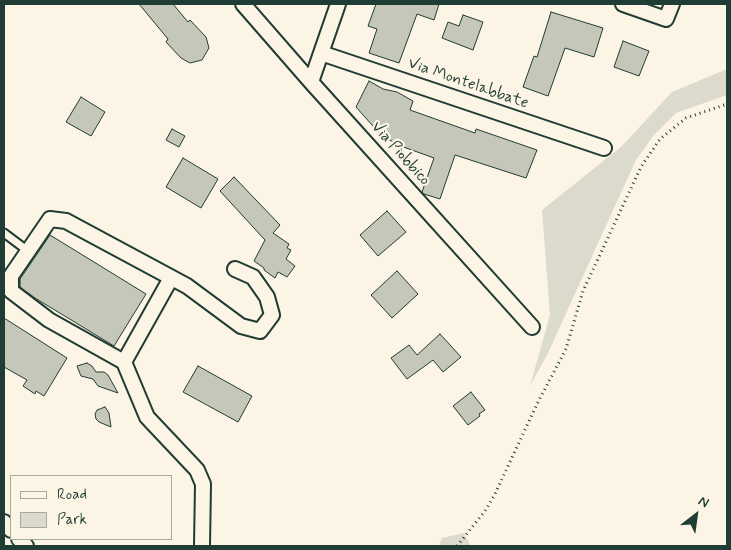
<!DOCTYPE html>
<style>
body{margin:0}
#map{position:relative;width:731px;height:550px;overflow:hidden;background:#fcf5e5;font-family:Mynerve,sans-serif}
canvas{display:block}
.frame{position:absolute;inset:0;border:5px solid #1f3d34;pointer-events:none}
.legend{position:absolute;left:10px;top:475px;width:162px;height:65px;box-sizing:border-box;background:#fcf5e5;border:1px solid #a4ab9e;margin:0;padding:6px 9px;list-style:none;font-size:15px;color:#1f3d34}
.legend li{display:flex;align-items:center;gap:10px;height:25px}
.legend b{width:25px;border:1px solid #a4ab9e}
.north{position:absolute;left:671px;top:490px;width:50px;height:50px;-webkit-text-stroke:4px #fcf5e5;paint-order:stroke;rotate:30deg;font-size:14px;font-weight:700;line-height:20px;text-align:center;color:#1f3d34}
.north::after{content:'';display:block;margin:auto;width:18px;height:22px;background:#1f3d34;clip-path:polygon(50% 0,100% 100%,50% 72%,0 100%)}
</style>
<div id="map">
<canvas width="731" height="550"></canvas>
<div class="frame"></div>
<ul class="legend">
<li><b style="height:6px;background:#fcf5e5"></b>Road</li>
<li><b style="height:14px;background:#dcdacc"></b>Park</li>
</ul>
<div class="north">N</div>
</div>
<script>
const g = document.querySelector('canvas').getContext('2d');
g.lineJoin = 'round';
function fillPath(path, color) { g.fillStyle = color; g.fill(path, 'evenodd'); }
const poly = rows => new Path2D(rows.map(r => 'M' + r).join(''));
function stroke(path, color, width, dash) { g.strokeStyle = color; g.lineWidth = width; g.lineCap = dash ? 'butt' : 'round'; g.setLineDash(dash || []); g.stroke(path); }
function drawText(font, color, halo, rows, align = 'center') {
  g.font = font + ' Mynerve,sans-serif'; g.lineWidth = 4.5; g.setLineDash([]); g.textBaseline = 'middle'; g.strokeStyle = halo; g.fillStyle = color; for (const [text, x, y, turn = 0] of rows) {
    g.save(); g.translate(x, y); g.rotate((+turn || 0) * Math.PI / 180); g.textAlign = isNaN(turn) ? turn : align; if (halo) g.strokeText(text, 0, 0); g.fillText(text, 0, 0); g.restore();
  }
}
const green = poly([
 [727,69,727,95,676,113,654,135,636,160,548,353,530,386,550,315,542,210,621,147,672,92],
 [464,533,471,546,439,546,442,538]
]);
const building = poly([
 [139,4,173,4,188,22,190,20,206,37,209,48,202,60,190,63,181,58,166,42,168,39,139,4],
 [376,4,439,4,434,20,417,14,399,63,369,53,377,29,368,26,376,4],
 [551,12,603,28,594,57,565,48,548,96,523,87,534,56,537,57,551,12],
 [463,15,483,22,473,50,442,38,448,22,459,26,463,15],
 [623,41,649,51,639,76,614,67,623,41],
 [369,81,383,89,397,92,413,101,410,110,475,133,476,129,537,150,526,178,455,155,440,199,424,194,422,192,434,158,398,145,380,134,356,107,369,81],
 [81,97,105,112,91,136,66,122,81,97],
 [172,129,185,136,179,147,166,140,172,129],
 [183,158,218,179,201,208,166,187,183,158],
 [234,177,280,225,273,233,289,244,287,248,291,250,286,259,295,266,287,277,278,272,275,278,264,270,264,268,254,261,265,240,220,191,234,177],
 [387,211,406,232,378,256,360,235,387,211],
 [50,235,146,294,114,346,35,298,20,287,20,279,50,235],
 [397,271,418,294,392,318,371,295,397,271],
 [4,318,67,358,44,396,36,391,35,394,23,386,27,380,4,367,4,318],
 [440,334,461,357,443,372,433,360,407,379,391,358,409,345,417,355,440,334],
 [87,363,92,366,96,372,104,372,108,375,118,393,98,386,93,379,81,376,77,366,87,363],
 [198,366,252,396,238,422,183,392,198,366],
 [471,392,485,410,479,414,480,416,468,425,453,406,471,392],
 [105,407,109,413,111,427,99,422,96,419,95,414,97,410,105,407]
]);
const path = poly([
 [457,546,485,511,494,496,537,404,566,349,583,291,641,167,660,139,686,118,727,104]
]);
const service = poly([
 [4,233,28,251]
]);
const minor = poly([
 [243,4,311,82,532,327],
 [623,4,666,19,672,4],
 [321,53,604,148],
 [311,82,338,4],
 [124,362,171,278],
 [4,522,11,530],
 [19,539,26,546],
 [202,546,203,484,197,470,147,417,124,362,49,320,11,291,11,276,50,219,66,221,187,286,241,326,260,331,272,315,267,297,253,277,235,269]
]);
const streetNames = [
 ["Via Montelabbate",468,84,19],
 ["Via Piobbico",400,154,48]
];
fillPath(green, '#dcdacc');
fillPath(building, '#c5c7b9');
stroke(building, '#1f3d34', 1);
stroke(service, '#1f3d34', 11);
stroke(minor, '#1f3d34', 18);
stroke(path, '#1f3d34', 3, [1, 4]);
stroke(service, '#fcf5e5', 7);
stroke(minor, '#fcf5e5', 14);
drawText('16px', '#1f3d34', '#fcf5e5', streetNames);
</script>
